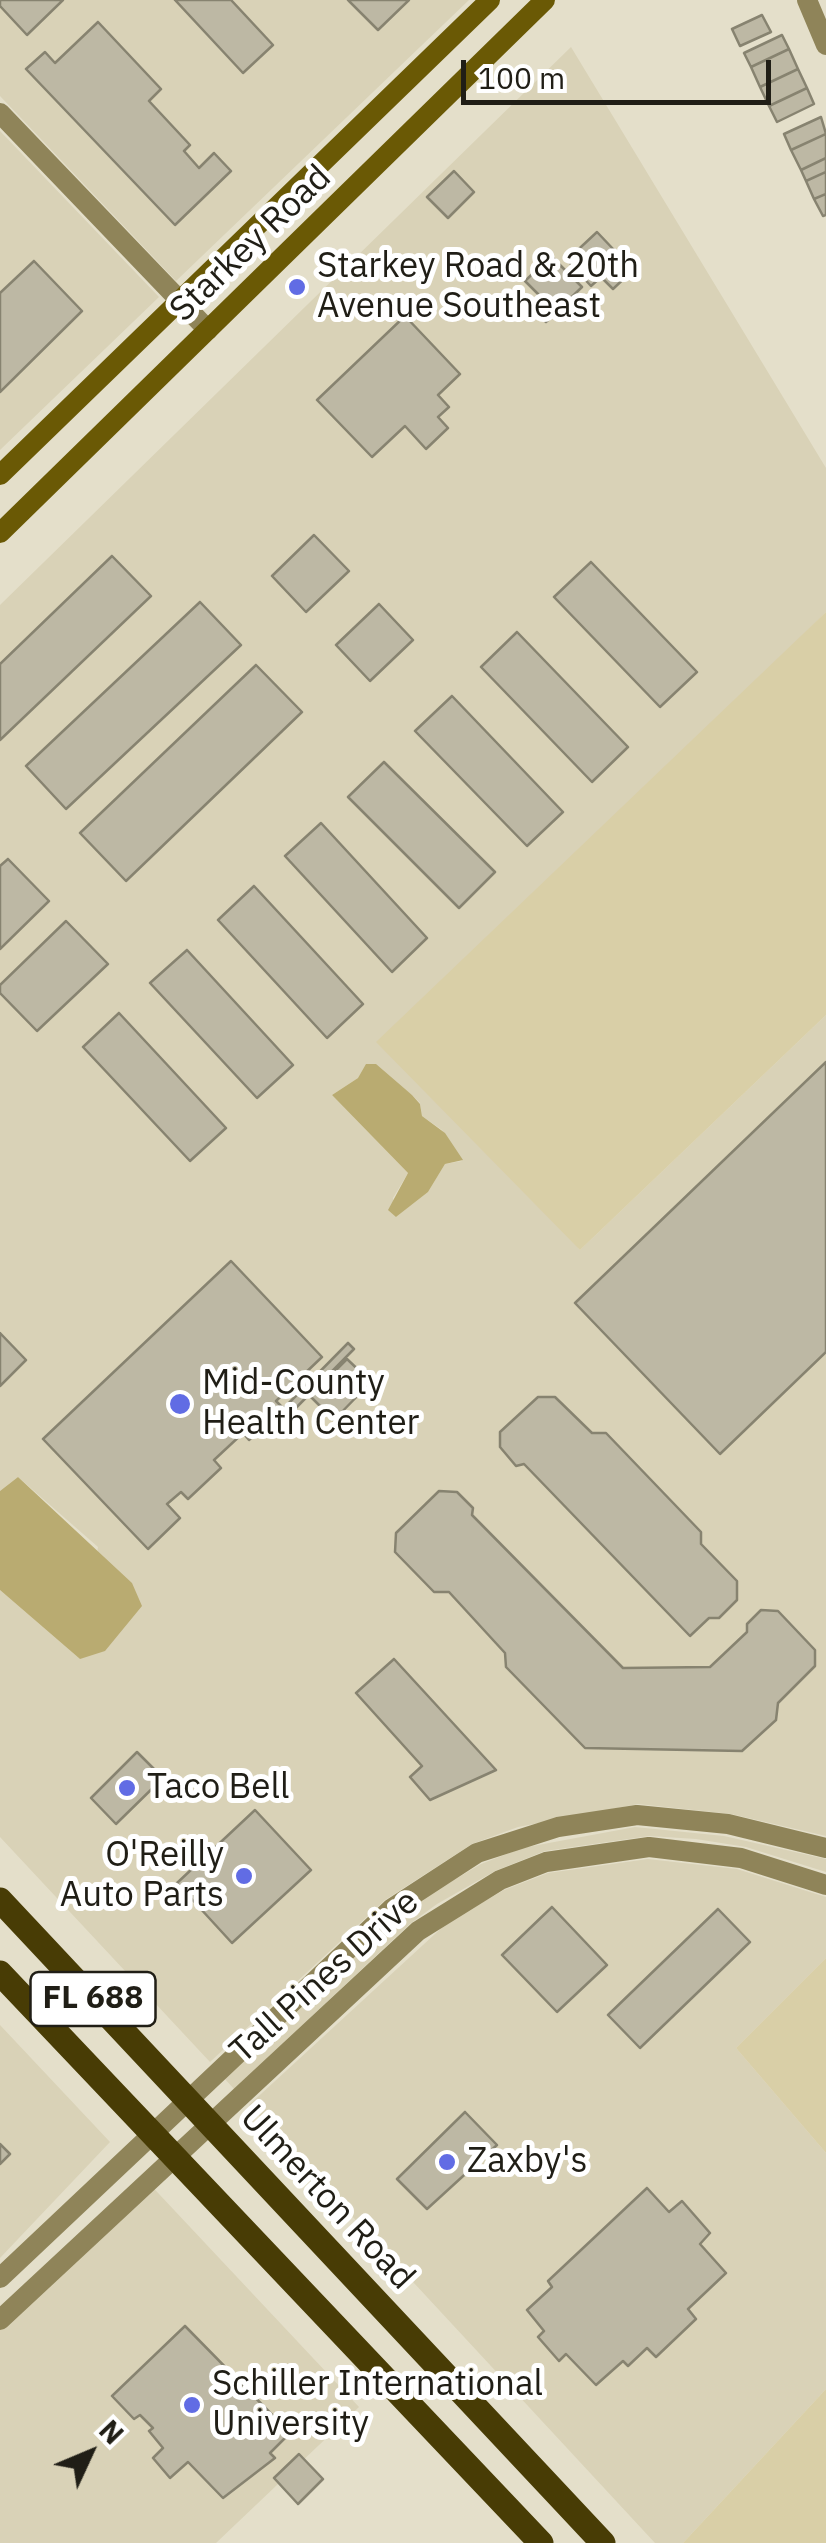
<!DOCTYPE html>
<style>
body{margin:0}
#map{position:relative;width:826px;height:2543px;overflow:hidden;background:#e4dfca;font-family:"IBM Plex Sans",sans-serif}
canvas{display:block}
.north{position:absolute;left:40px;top:2403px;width:100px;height:100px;-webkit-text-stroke:8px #fff;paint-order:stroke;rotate:46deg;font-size:28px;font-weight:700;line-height:40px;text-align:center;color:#201e16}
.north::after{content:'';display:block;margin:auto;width:35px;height:45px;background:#201e16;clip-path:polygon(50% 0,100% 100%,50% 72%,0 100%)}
.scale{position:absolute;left:461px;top:60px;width:310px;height:45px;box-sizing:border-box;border:5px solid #201e16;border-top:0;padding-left:12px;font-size:30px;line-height:35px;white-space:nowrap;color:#201e16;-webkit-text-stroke:8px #fff;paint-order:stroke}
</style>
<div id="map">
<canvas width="826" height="2543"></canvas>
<div class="north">N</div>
<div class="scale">100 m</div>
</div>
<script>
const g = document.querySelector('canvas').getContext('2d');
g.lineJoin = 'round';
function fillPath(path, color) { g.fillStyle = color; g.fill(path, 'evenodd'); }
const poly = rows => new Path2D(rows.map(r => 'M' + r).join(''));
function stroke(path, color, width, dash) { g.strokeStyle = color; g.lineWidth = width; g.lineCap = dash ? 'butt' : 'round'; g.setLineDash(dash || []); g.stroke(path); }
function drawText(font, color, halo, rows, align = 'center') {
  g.font = font + ' "IBM Plex Sans",sans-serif'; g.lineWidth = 10; g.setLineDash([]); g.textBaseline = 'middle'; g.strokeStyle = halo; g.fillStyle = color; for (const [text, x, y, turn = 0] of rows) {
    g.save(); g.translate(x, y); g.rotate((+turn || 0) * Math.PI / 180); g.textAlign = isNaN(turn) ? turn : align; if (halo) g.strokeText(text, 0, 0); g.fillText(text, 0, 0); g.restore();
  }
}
const built = poly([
 [0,0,469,0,176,281,0,96],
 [571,47,826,468,826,612,758,681,567,1233,580,1250,826,1015,826,1836,731,1814,638,1804,518,1827,472,1844,385,1900,210,2062,0,1837,0,1590,80,1659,98,1547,18,1477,0,1491,0,605],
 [358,1078,396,1083,412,1095,420,1103,422,1116,442,1130,462,1161,445,1164,428,1192,396,1217,393,1198,408,1173,332,1095],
 [0,131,159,297,0,450],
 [635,1827,724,1836,826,1859,826,1872,746,1847,696,1839,649,1836,545,1851,495,1871,437,1904,411,1923,234,2089,224,2078,397,1917,430,1894,481,1864,522,1848],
 [648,1859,737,1869,826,1897,826,1958,736,2048,826,2153,826,2389,683,2543,655,2543,249,2105,448,1922,504,1890,548,1873],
 [0,2025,110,2142,0,2258],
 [144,2178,359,2407,216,2543,0,2543,0,2313]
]);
const green = poly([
 [826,612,826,1015,580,1250,376,1042],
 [826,1958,826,2153,736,2048],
 [826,2389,826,2543,683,2543]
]);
const water = poly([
 [366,1064,376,1064,412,1095,420,1104,422,1116,445,1133,463,1160,445,1164,428,1192,396,1217,388,1210,408,1173,332,1095,358,1078],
 [18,1477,132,1583,142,1606,105,1651,80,1659,0,1590,0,1491]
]);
const building = poly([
 [0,0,63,0,27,35,0,6,0,0],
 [175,0,231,0,273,45,243,73,175,0],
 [348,0,409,0,378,30,348,0],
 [762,15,771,32,740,46,732,29,762,15],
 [98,22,161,89,149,101,190,145,184,151,199,168,214,153,231,171,175,225,26,69,45,52,55,63,98,22],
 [782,35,789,49,751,67,744,53,782,35],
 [789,49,798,69,760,87,751,67,789,49],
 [798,69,807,88,769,106,760,87,798,69],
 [807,88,814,104,777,122,769,106,807,88],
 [821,117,826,134,791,150,784,134,821,117],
 [826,134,826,158,801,170,791,150,826,134],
 [826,158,826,172,806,181,801,170,826,158],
 [454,171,474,192,448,218,427,197,454,171],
 [826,172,826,194,814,199,806,181,826,172],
 [826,194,826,215,823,216,814,199,826,194],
 [597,232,633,270,613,289,601,277,591,286,567,260,597,232],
 [551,256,582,287,546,322,533,309,543,299,525,281,551,256],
 [34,261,82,311,0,392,0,293,34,261],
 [405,316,460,374,438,395,449,407,438,417,448,428,426,449,405,426,372,457,317,400,405,316],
 [314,535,349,571,306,612,272,576,314,535],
 [112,556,151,596,0,740,0,664,112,556],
 [591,562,697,672,660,707,554,597,591,562],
 [200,602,241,645,66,809,26,766,200,602],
 [379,604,413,640,370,681,336,645,379,604],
 [517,632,628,747,592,782,481,667,517,632],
 [256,665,302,712,126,881,80,833,256,665],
 [452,696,563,812,527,846,415,731,452,696],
 [384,762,495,872,459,908,348,797,384,762],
 [321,823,427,938,392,972,285,856,321,823],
 [8,859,49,901,0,949,0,866,8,859],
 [254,886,363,1004,327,1038,218,920,254,886],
 [66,921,108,964,37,1031,0,993,0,985,66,921],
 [187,950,293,1065,257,1098,150,983,187,950],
 [119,1013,226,1128,190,1161,83,1047,119,1013],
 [826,1062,826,1352,720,1454,575,1303,826,1062],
 [231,1261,322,1357,276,1401,283,1408,249,1440,243,1433,214,1460,221,1468,188,1499,181,1492,167,1504,180,1518,148,1549,43,1439,231,1261],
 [0,1333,26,1360,0,1386,0,1333],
 [348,1343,354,1349,285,1419,279,1413,348,1343],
 [347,1359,371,1382,334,1420,310,1396,347,1359],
 [538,1397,555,1397,592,1433,606,1433,701,1532,701,1544,737,1581,737,1600,719,1618,709,1618,690,1636,524,1464,516,1466,500,1447,500,1432,538,1397],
 [439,1491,457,1492,473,1508,472,1515,623,1668,710,1667,747,1632,747,1624,761,1610,778,1611,815,1650,815,1666,778,1703,776,1720,742,1751,585,1748,506,1667,505,1653,449,1592,434,1592,395,1552,396,1533,439,1491],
 [394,1659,496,1770,430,1800,410,1777,422,1766,356,1693,394,1659],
 [137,1752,163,1778,116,1824,91,1798,137,1752],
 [255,1810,311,1870,232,1943,177,1883,255,1810],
 [552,1907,607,1965,557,2012,502,1955,552,1907],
 [718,1909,750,1942,640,2048,608,2015,718,1909],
 [465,2112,497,2145,427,2209,397,2179,465,2112],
 [0,2144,10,2154,0,2164,0,2144],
 [647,2188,669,2212,682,2201,710,2233,700,2244,726,2273,688,2309,696,2319,656,2357,647,2348,628,2366,623,2361,596,2385,566,2354,559,2361,538,2337,544,2331,527,2310,552,2287,548,2281,647,2188],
 [185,2326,290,2433,270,2453,275,2458,223,2498,188,2462,170,2478,153,2458,163,2448,149,2431,153,2428,140,2415,134,2419,112,2396,185,2326],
 [299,2454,323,2479,298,2504,274,2478,299,2454]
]);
const street = poly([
 [807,0,826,45],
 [0,113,208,330],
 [0,2278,391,1909,477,1853,558,1827,637,1815,728,1824,826,1848],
 [0,2320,418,1931,500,1880,546,1862,649,1847,741,1858,826,1885]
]);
const secondary = poly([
 [0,475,490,0],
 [0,533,545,0]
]);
const primary = poly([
 [0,1900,603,2543],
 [0,1973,541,2543]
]);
const markers = [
 [297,287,10,"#616ce4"],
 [180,1404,12,"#616ce4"],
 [127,1788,10,"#616ce4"],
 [244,1876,10,"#616ce4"],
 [447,2162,10,"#616ce4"],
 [192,2405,10,"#616ce4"]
];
const shields = [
 [93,1999,125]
];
const shieldNames = [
 ["FL 688",93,1999]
];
const streetNames = [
 ["Starkey Road",251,244,-44],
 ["Tall Pines Drive",325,1977,-42],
 ["Ulmerton Road",327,2198,47]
];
const poiNames = [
 ["Starkey Road & 20th",317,267],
 ["Avenue Southeast",317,307],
 ["Mid-County",202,1384],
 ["Health Center",202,1424],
 ["Taco Bell",147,1788],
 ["O'Reilly",224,1856,"right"],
 ["Auto Parts",224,1896,"right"],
 ["Zaxby's",467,2162],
 ["Schiller International",212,2385],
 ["University",212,2425]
];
fillPath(built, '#d9d2b7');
fillPath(green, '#d9cfa7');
fillPath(water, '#b9ab71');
fillPath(building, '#bdb8a4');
stroke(building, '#878370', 2.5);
stroke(street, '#8f8459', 20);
stroke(secondary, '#6a5905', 20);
stroke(primary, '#483c05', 25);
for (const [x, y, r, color] of markers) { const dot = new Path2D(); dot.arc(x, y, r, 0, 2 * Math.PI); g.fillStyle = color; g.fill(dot); stroke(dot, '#fff', 4); }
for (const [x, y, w] of shields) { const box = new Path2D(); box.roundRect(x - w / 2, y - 27, w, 54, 8); g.fillStyle = '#fff'; g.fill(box); stroke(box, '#201e16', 2.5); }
drawText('bold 32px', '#201e16', null, shieldNames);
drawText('35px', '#201e16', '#fff', streetNames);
drawText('35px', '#201e16', '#fff', poiNames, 'left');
</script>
